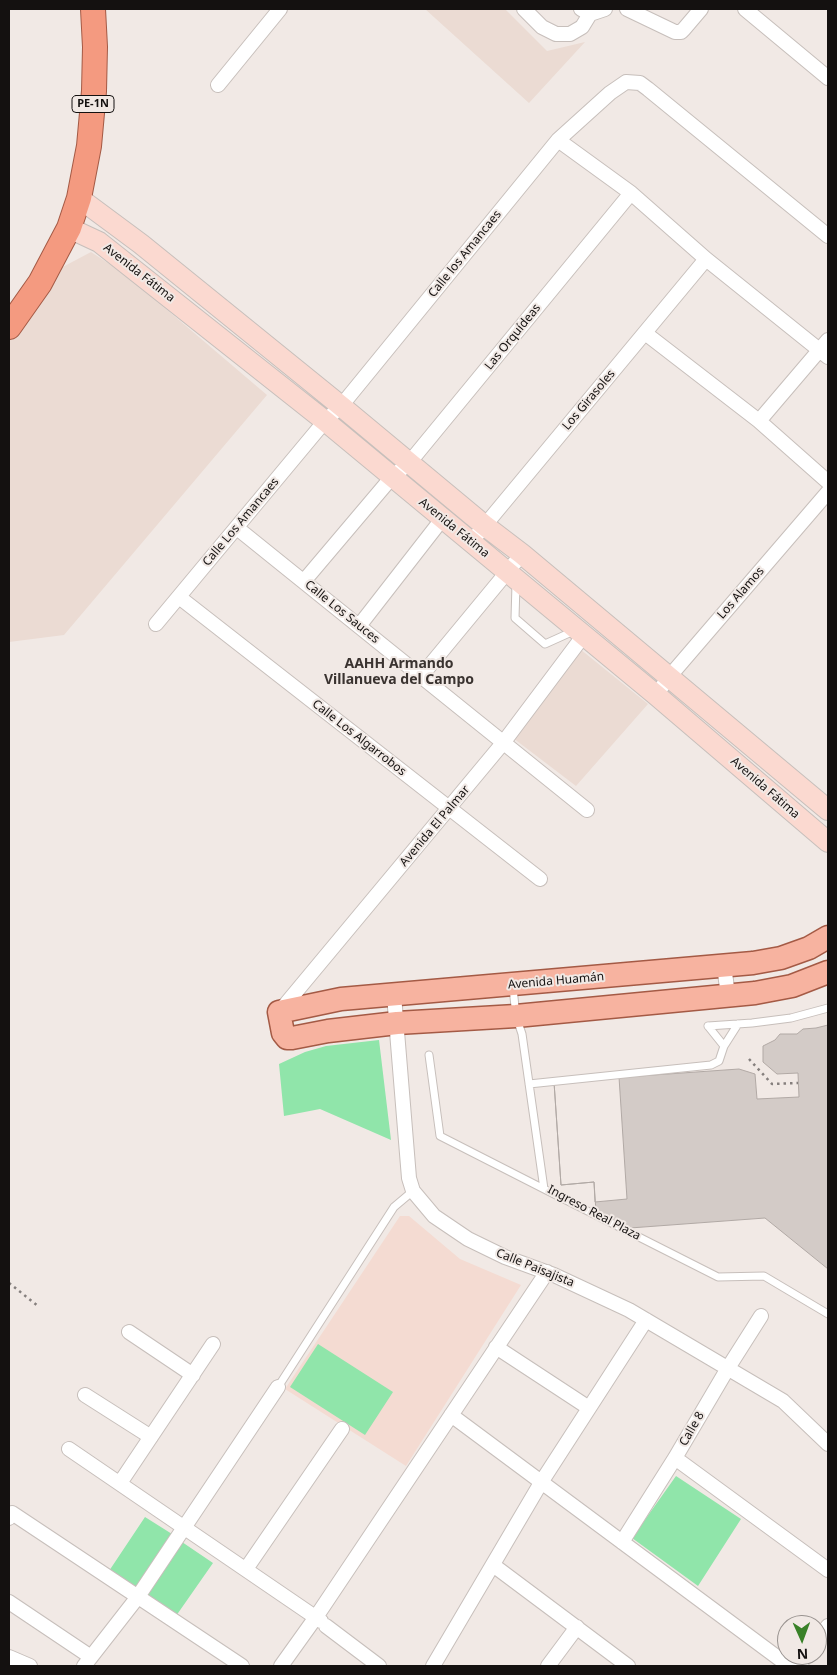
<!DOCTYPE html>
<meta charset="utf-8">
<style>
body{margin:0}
#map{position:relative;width:837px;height:1675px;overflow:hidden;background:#f1e9e5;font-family:"Noto Sans",sans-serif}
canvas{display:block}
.frame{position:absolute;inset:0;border:10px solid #141110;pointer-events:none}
.north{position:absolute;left:777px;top:1615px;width:50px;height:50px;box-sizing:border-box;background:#f1e9e5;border:1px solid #999390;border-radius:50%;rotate:178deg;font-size:14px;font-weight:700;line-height:20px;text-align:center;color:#141110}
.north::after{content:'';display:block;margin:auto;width:18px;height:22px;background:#398128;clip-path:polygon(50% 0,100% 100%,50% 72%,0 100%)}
</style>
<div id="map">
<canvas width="837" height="1675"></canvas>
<div class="frame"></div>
<div class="north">N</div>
</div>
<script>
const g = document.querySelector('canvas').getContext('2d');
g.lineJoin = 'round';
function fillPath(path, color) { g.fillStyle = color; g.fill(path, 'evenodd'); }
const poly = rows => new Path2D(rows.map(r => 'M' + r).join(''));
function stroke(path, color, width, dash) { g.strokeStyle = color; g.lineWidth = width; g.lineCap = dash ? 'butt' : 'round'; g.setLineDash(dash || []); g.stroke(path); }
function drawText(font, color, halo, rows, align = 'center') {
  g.font = font + ' "Noto Sans",sans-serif'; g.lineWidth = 4; g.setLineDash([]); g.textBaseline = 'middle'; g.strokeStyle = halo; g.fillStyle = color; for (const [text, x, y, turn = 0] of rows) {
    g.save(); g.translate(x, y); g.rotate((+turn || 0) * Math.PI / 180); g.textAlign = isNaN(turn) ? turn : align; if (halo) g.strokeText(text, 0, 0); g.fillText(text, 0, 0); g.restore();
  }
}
const built = poly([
 [425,9,505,9,547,51,585,42,529,103],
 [91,252,125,274,267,395,64,635,9,642,9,337,57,270],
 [580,649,648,704,576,786,513,738]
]);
const education = poly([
 [400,1216,409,1216,460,1259,521,1285,406,1466,285,1389]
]);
const green = poly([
 [379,1040,391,1140,320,1109,284,1116,279,1064,305,1052,326,1046],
 [318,1344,393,1392,365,1435,290,1387],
 [676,1476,741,1519,698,1586,632,1538],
 [145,1517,172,1534,135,1588,109,1571],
 [182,1542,213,1563,176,1616,146,1595]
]);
const building = poly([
 [828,1025,828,1269,765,1218,630,1228,596,1212,594,1182,561,1185,554,1082,739,1069,755,1074,757,1099,799,1097,798,1073,777,1074,763,1062,763,1046,775,1040,780,1034,797,1034,803,1029,816,1028,828,1025],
 [619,1077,627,1199,595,1202,594,1182,561,1185,554,1082,619,1077]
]);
const path = poly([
 [749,1059,772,1084,798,1083],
 [9,1283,38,1306]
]);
const service = poly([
 [516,584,515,618,545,644,576,630],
 [513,988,516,1016,522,1034,544,1189,718,1277,764,1276,828,1314],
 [708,1026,752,1023,791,1018,828,1008],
 [708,1026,724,1046],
 [429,1055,440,1136,544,1189],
 [529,1084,711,1065,719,1061,724,1046,738,1024],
 [278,1387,394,1207,413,1191]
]);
const minor = poly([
 [524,9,542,27,556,34,570,34,582,27,590,14],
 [581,9,590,14,605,9],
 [627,9,675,32,681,32,684,29,701,9],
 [745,9,828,78],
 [218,85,280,9],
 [558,140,631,193,706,259,828,357],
 [645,333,759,421,828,482],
 [759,421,828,340],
 [237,528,587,810],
 [471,542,706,259],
 [304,581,392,477,409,463,631,193],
 [179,597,540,879],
 [156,624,325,421,341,406,558,140,610,93,626,82,640,83,648,89,828,236],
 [359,626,443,518],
 [422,675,522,554],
 [656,695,669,677,828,492],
 [724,966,728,995],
 [394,995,409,1178,413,1191,434,1216,468,1239,505,1257,554,1275,629,1310,783,1401,828,1444],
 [280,1011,503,743,584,635],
 [129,1332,193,1375],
 [496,1347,589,1408],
 [85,1395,151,1437],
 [451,1415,789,1666],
 [69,1449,321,1621],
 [675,1458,828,1570],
 [120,1483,213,1344],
 [9,1518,12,1513,242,1666],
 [622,1542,675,1458,728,1368,761,1316],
 [493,1565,628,1666],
 [246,1569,342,1429],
 [9,1602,91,1657],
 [326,1626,379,1666],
 [817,1641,828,1626],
 [9,1657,30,1666],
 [84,1666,137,1598,278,1387],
 [281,1666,316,1617,547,1272],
 [433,1666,542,1481,646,1320],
 [548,1666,577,1627],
 [798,1666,807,1655]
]);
const secondary = poly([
 [79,198,141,244,341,406,484,525,522,554,828,810],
 [69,228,99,242,325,421,656,695,828,842]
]);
const primary = poly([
 [828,937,809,948,781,958,753,963,341,999,279,1012,283,1033,287,1038,292,1038,328,1031,397,1023,516,1016,755,993,792,986,828,972]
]);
const trunk = poly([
 [9,327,40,283,69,228,79,198,89,146,94,91,95,47,93,9]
]);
const shields = [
 [93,104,42]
];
const shieldNames = [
 ["PE-1N",93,104]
];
const streetNames = [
 ["Calle los Amancaes",465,254,-51],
 ["Avenida Fátima",139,273,38],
 ["Las Orquídeas",513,337,-51],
 ["Los Girasoles",589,400,-50],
 ["Calle Los Amancaes",241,522,-50],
 ["Avenida Fátima",454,528,39],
 ["Los Alamos",741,593,-49],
 ["Calle Los Sauces",342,612,39],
 ["Calle Los Algarrobos",359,738,38],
 ["Avenida Fátima",765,788,41],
 ["Avenida El Palmar",435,826,-50],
 ["Avenida Huamán",556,981,-5],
 ["Ingreso Real Plaza",594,1213,28],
 ["Calle Paisajista",535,1268,22],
 ["Calle 8",692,1429,-60]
];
const neighbourhoodNames = [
 ["AAHH Armando",399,664],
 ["Villanueva del Campo",399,680]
];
fillPath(built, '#ebdbd3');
fillPath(education, '#f4dbd2');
fillPath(green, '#90e5aa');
fillPath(building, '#d3cbc7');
stroke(building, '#b1a9a5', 1);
stroke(service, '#c7bfbb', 9);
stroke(minor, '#c7bfbb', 16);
stroke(secondary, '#c7bfbb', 22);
stroke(primary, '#a45a45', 25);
stroke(trunk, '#a45a45', 26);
stroke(path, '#857f7d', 2.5, [2.5, 4]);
stroke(service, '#fff', 7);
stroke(minor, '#fff', 14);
stroke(secondary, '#fbd9d0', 20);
stroke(primary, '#f7b3a0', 22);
stroke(trunk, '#f49a80', 24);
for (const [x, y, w] of shields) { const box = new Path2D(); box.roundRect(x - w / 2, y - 8.5, w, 17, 4); g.fillStyle = '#f1e9e5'; g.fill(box); stroke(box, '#141110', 1); }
drawText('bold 11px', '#141110', null, shieldNames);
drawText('12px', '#141110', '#f1e9e5', streetNames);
drawText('bold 14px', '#3a3330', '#f1e9e5', neighbourhoodNames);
</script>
